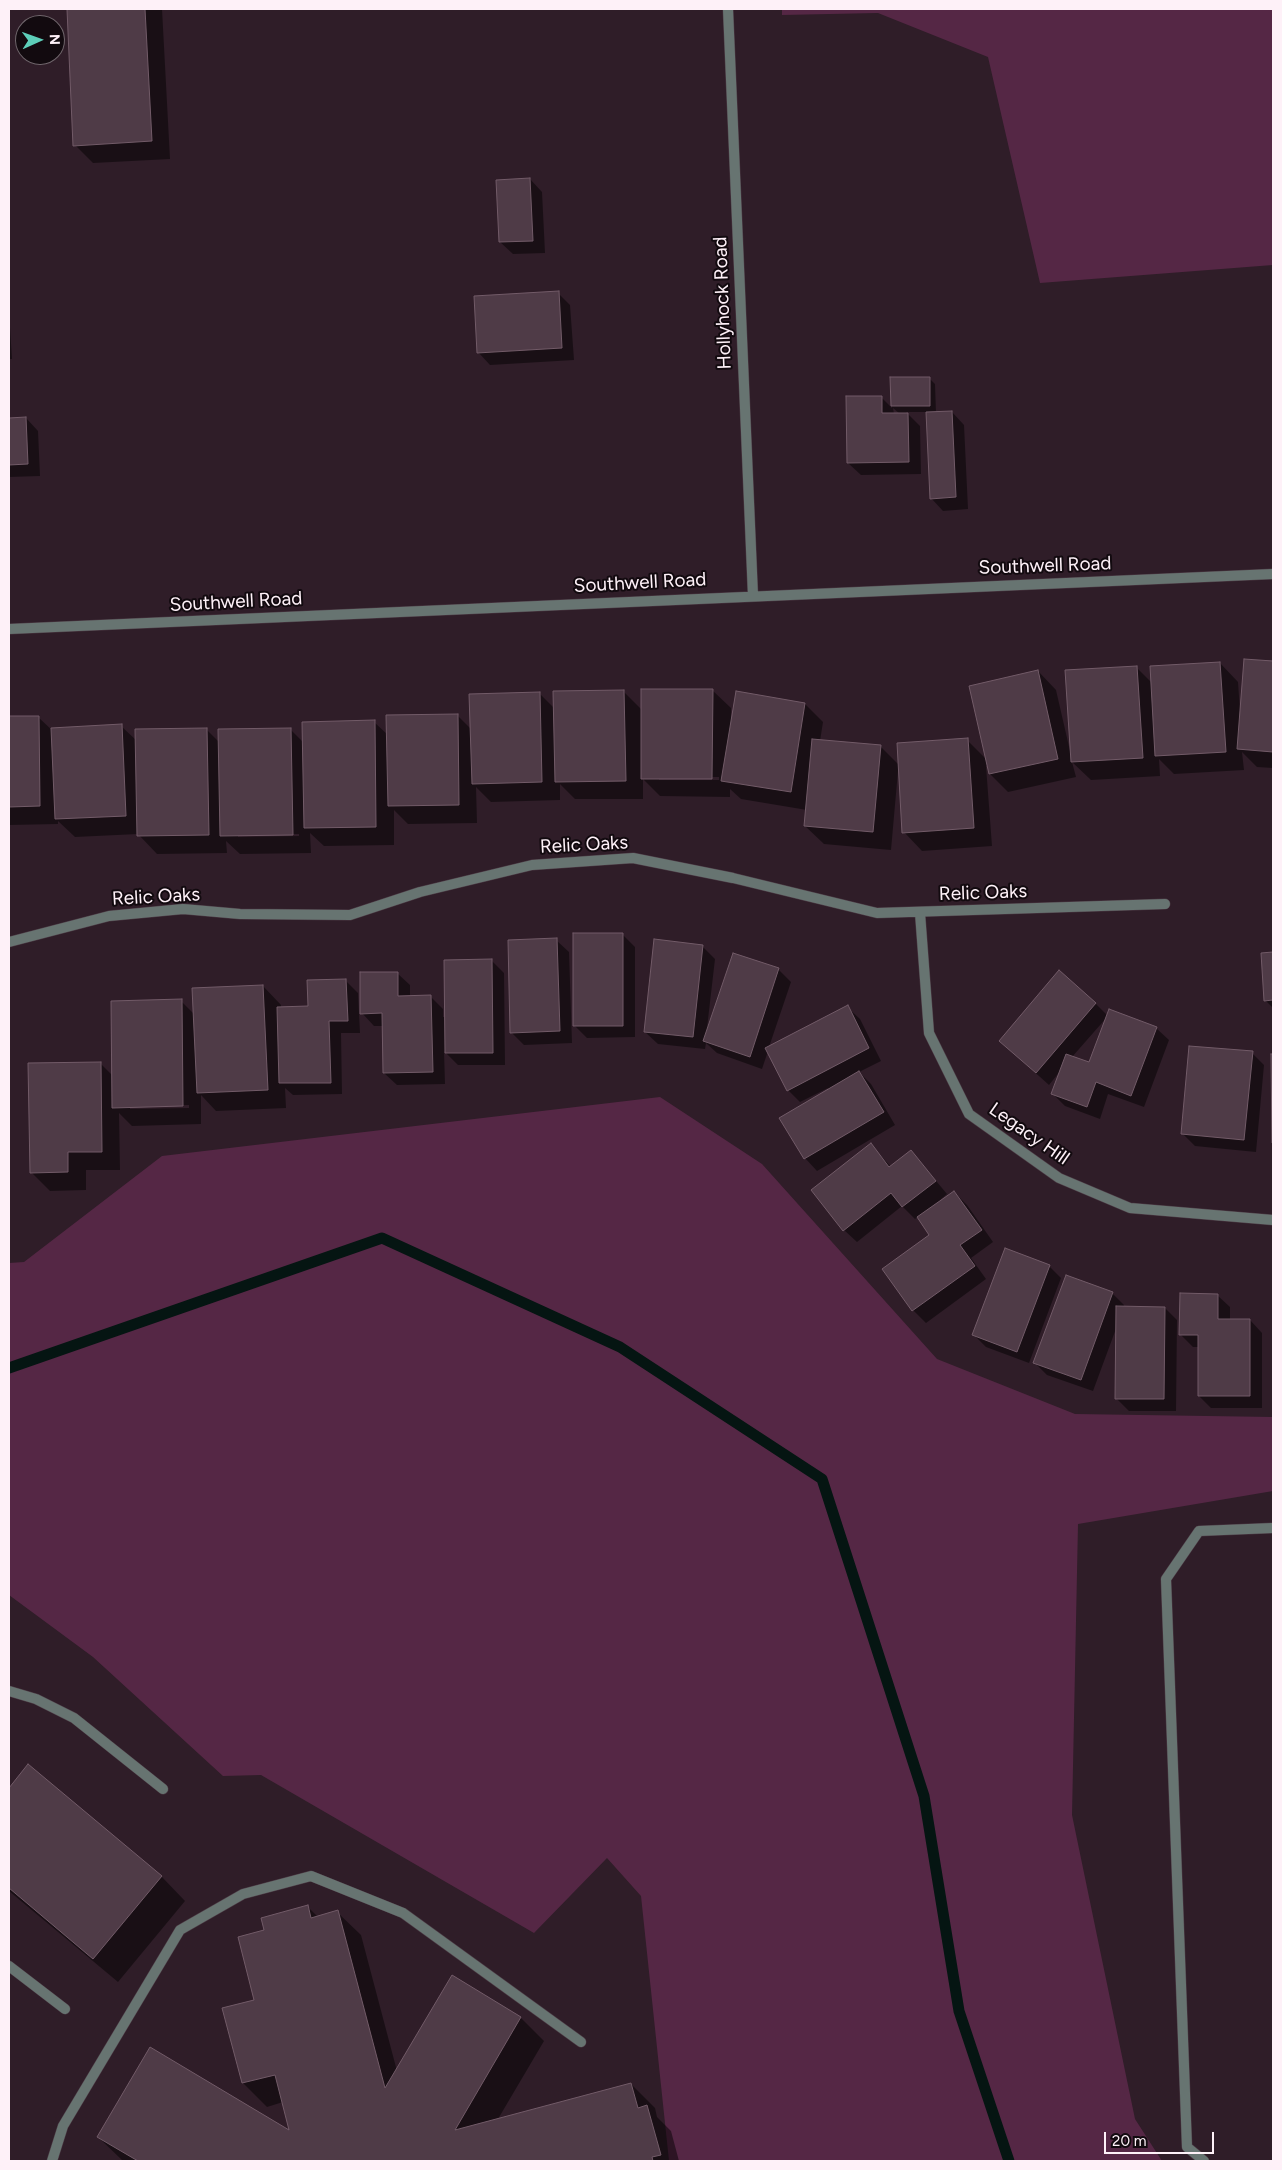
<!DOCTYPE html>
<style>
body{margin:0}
#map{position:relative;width:1282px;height:2170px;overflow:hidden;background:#2f1d28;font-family:Figtree,sans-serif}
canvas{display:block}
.frame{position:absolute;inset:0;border:10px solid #fef1f8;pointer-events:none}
.north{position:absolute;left:15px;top:15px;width:50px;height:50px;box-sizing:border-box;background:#120a0f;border:1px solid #70666c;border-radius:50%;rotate:88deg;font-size:14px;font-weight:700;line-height:20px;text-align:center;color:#fef1f8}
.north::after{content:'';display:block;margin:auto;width:18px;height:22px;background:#5dceb9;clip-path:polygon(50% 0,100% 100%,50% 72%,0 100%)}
.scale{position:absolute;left:1104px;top:2132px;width:110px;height:22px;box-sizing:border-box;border:2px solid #fef1f8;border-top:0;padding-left:6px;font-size:15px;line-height:18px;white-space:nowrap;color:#fef1f8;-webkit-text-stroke:4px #120a0f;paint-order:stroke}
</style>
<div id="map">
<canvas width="1282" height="2170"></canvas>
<div class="frame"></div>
<div class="north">N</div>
<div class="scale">20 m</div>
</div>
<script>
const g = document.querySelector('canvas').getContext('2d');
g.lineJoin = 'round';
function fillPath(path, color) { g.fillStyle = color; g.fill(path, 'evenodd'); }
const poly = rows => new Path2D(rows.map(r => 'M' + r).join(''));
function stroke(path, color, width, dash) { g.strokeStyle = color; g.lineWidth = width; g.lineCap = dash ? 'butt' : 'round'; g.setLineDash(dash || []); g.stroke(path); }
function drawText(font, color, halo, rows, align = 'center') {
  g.font = font + ' Figtree,sans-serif'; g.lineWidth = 4; g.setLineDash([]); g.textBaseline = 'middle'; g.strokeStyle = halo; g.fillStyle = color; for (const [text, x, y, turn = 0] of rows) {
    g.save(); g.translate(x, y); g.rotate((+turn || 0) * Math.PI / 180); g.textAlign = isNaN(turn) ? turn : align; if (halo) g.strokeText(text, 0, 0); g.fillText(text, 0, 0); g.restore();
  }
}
const green = poly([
 [782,9,1273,9,1273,265,1040,283,988,57,878,13,782,15],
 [660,1097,762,1164,937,1359,1075,1414,1273,1417,1273,1491,1078,1524,1072,1815,1135,2119,1162,2161,669,2161,641,1896,607,1858,534,1933,261,1775,223,1776,93,1657,9,1595,9,1263,24,1262,162,1156]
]);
const shadow = poly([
 [68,9,162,9,170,159,93,163,75,145],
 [530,179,542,192,545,253,513,254,500,242],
 [558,293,570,305,574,360,490,365,478,352],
 [9,312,12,359,9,359],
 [891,378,929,378,935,384,936,413,952,412,964,425,968,509,943,511,931,498,927,412,906,412,920,426,921,474,861,475,848,463,881,397,892,408],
 [893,408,900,414,894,414],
 [26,418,38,431,40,476,9,477,9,419],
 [1246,660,1273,663,1273,768,1257,767,1242,752,1244,770,1174,774,1159,759,1160,776,1091,780,1072,762,1076,777,1008,792,990,774,988,765,986,766,992,846,922,851,904,832,900,771,898,771,891,850,824,844,805,826,807,810,741,799,730,789,730,797,660,796,643,779,643,799,575,799,560,784,560,800,491,802,476,787,477,823,408,824,394,810,394,845,324,846,310,833,311,853,240,854,226,841,227,853,157,854,138,834,75,837,58,821,58,824,9,825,9,717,38,717,53,731,121,726,137,741,206,729,220,743,290,729,304,743,374,722,388,735,457,715,471,729,539,693,555,709,624,692,642,710,712,690,731,708,731,719,805,704,823,722,820,741,880,746,899,765,967,740,986,759,1038,671,1056,690,1070,751,1136,667,1152,683,1220,663,1238,682,1240,711,1241,711],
 [659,777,719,777,719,780,659,780],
 [299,834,299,836,238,837,238,835],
 [622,934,635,947,635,1037,587,1038,574,1025],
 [556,940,569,952,572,1043,524,1045,511,1032],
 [702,946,715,959,707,1028,733,954,779,970,791,982,769,1047,847,1007,860,1019,881,1061,859,1072,871,1084,895,1125,817,1171,805,1158,829,1090,828,1088,800,1102,788,1090,768,1051,762,1069,717,1053,706,1043,705,1049,658,1044,645,1032],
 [1273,953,1273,1008,1265,1000,1262,954],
 [492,961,504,973,505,1065,458,1065,444,1051,445,1084,397,1085,384,1073,383,1026,374,1026,362,1013,397,973,410,985,410,997,430,996,443,1009,443,1017,446,1017],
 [346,981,358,993,360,1033,341,1033,342,1094,293,1095,285,1088,286,1108,216,1111,201,1095,201,1124,132,1126,119,1113,120,1170,86,1170,86,1190,50,1191,31,1172,100,1063,113,1076,181,1001,194,1014,263,986,281,1005,281,1008,309,1007],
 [189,1105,189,1108,130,1109,130,1106],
 [1096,1004,1108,1016,1156,1028,1169,1040,1144,1107,1108,1094,1100,1119,1065,1106,1053,1094,1061,1070,1049,1085,1000,1041],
 [1108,1016,1090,1064,1072,1057],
 [1252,1053,1264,1065,1256,1152,1195,1146,1183,1134],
 [1272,1055,1273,1055,1273,1143,1273,1142],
 [871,1145,891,1167,911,1151,947,1194,940,1200,941,1202,954,1192,967,1205,993,1242,971,1258,986,1279,926,1323,913,1310,884,1270,931,1235,918,1217,915,1219,902,1206,857,1242,844,1230],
 [1049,1266,1061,1278,1029,1363,986,1347,973,1334],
 [1112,1293,1124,1305,1123,1308,1165,1308,1177,1320,1176,1411,1129,1411,1116,1398,1117,1326,1093,1391,1047,1375,1035,1363],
 [1217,1295,1230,1307,1230,1320,1250,1320,1262,1333,1262,1408,1211,1408,1199,1396,1199,1347,1193,1347,1180,1334],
 [28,1766,162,1877,185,1901,118,1982,9,1891,9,1790],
 [307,1906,318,1917,337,1912,361,1935,397,2071,452,1977,521,2018,544,2041,498,2119,631,2084,655,2108,657,2117,671,2131,679,2161,122,2160,98,2137,291,2132,283,2102,267,2107,243,2083,266,1931]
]);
const stream = poly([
 [9,1368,382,1238,620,1347,822,1479,924,1796,959,2011,1009,2161]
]);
const building = poly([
 [67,9,145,9,152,141,73,146,67,9],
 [530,178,533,241,499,242,496,180,530,178],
 [559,291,562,348,477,353,474,296,559,291],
 [890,377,930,377,930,406,891,406,890,377],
 [846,396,882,396,882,413,908,413,909,462,847,463,846,396],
 [952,411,956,497,930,499,926,412,952,411],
 [26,417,28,464,9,465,9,418,26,417],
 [1244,659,1273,661,1273,752,1237,749,1244,659],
 [1220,662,1226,752,1155,756,1150,666,1220,662],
 [1137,666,1143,758,1071,762,1065,670,1137,666],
 [1038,670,1058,759,989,774,969,686,1038,670],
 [641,689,713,689,712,779,641,779,641,689],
 [624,690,626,781,555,782,553,691,624,690],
 [736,691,805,703,791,792,721,781,736,691],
 [540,692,542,782,472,784,469,694,540,692],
 [458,714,459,805,388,806,386,715,458,714],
 [9,716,39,716,40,806,9,807,9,716],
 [375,720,376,827,304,828,302,722,375,720],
 [122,724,126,816,55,819,51,728,122,724],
 [207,728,209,835,137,836,135,729,207,728],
 [291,728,293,835,220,836,218,729,291,728],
 [968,738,974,828,902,833,897,743,968,738],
 [812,739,881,745,873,832,804,826,812,739],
 [573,933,623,933,623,1026,573,1026,573,933],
 [557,938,560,1031,510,1033,508,940,557,938],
 [654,939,703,945,693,1037,644,1032,654,939],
 [1273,952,1273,1000,1264,1001,1261,953,1273,952],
 [733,953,779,968,750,1057,703,1041,733,953],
 [492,959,493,1053,445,1053,444,960,492,959],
 [1059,970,1096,1003,1036,1073,999,1041,1059,970],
 [360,972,398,972,398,996,431,995,433,1072,383,1073,382,1013,360,1014,360,972],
 [346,979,348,1021,329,1021,331,1083,279,1083,277,1007,308,1006,307,980,346,979],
 [263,985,268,1090,197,1093,192,988,263,985],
 [182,999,183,1106,112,1108,111,1001,182,999],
 [848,1005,869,1048,787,1091,765,1048,848,1005],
 [1109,1009,1157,1027,1131,1096,1096,1082,1087,1107,1051,1094,1066,1054,1089,1062,1109,1009],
 [1189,1046,1253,1051,1244,1140,1181,1134,1189,1046],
 [1271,1054,1273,1054,1273,1143,1272,1143,1271,1054],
 [101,1062,102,1152,68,1152,68,1172,30,1173,28,1063,101,1062],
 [859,1071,884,1112,804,1159,779,1118,859,1071],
 [871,1143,889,1167,911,1150,936,1181,902,1207,891,1193,843,1231,811,1190,871,1143],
 [954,1191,982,1230,960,1245,975,1266,912,1311,882,1269,929,1235,917,1217,954,1191],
 [1005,1248,1050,1265,1017,1352,972,1335,1005,1248],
 [1066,1275,1113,1292,1081,1380,1033,1363,1066,1275],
 [1180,1293,1218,1294,1218,1319,1250,1319,1250,1396,1198,1396,1198,1335,1179,1335,1180,1293],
 [1116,1306,1165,1307,1164,1399,1115,1399,1116,1306],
 [28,1764,162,1876,93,1959,9,1888,9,1788,28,1764],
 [308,1905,311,1918,338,1910,385,2088,452,1975,521,2017,455,2130,631,2083,638,2108,647,2105,661,2155,652,2157,653,2161,138,2161,97,2137,150,2047,289,2130,275,2075,242,2083,222,2008,254,2000,238,1937,264,1930,261,1918,308,1905]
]);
const lane = poly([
 [9,1691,36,1699,74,1718,163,1789],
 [9,1966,65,2009],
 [52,2161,63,2126,180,1930,243,1894,311,1876,403,1913,581,2042],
 [1204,2161,1187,2147,1166,1579,1199,1531,1273,1528]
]);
const street = poly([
 [728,9,753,596],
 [9,629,1273,574],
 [920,913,929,1033,969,1114,1059,1178,1130,1208,1273,1220],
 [9,942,109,916,183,909,240,914,350,915,420,892,532,865,633,858,733,878,877,913,1165,904]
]);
const streetNames = [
 ["Hollyhock Road",723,303,-92],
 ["Southwell Road",1045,566,-2],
 ["Southwell Road",640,583,-3],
 ["Southwell Road",236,602,-3],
 ["Relic Oaks",584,845,-3],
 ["Relic Oaks",983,893,-2],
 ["Relic Oaks",156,897,-3],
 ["Legacy Hill",1029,1134,35]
];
fillPath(green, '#552745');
fillPath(shadow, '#0007');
stroke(stream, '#051512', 11);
fillPath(building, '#4f3b47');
stroke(building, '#725b68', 1);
stroke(lane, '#4c3b45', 11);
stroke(street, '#4c3b45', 11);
stroke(lane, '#677471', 10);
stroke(street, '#677471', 10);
drawText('19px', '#fef1f8', '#120a0f', streetNames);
</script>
